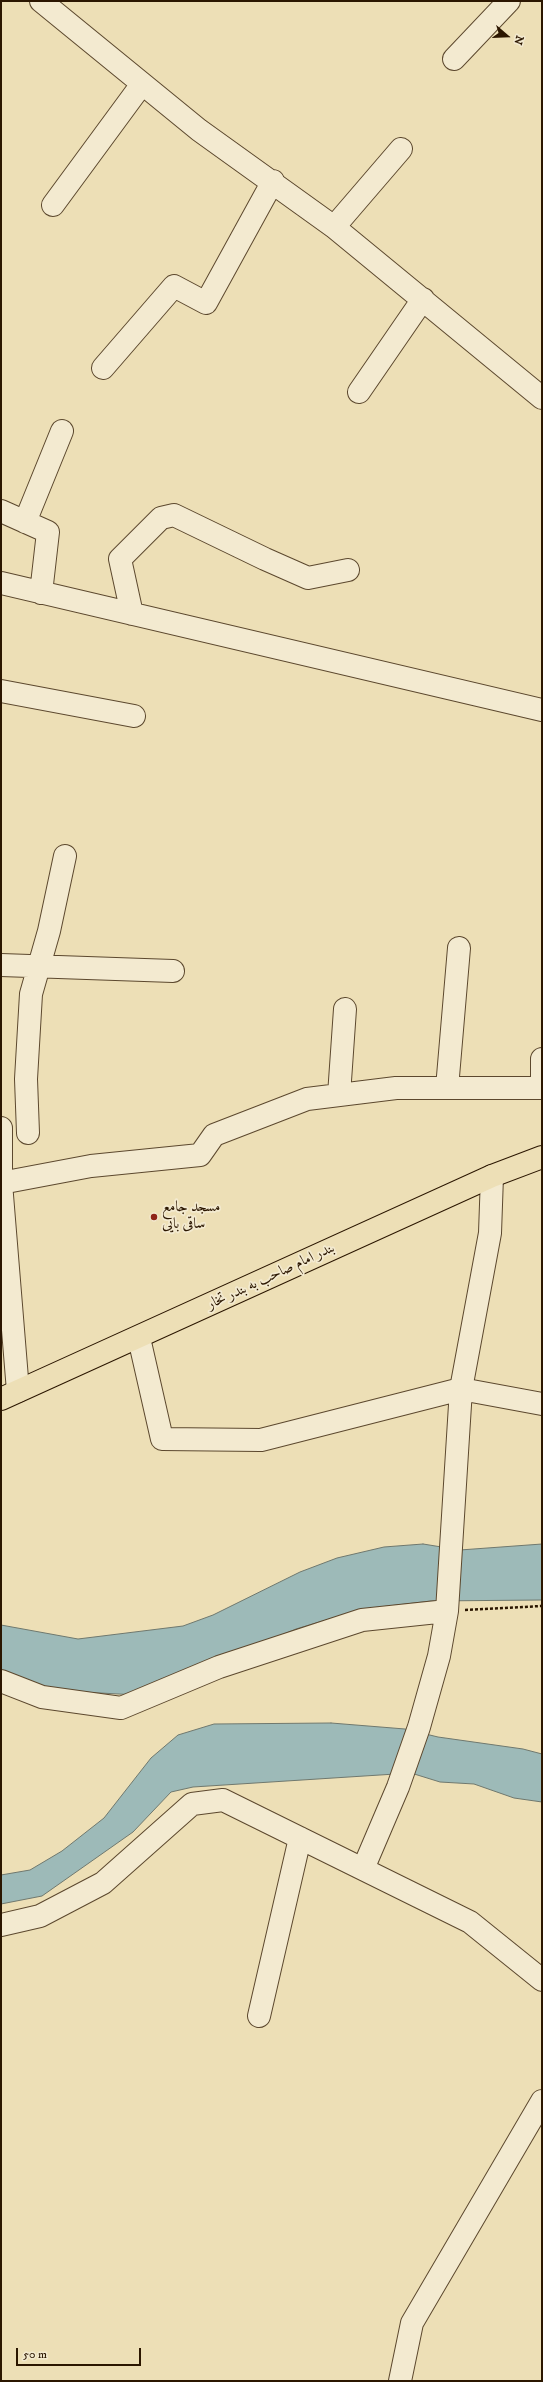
<!DOCTYPE html>
<meta charset="utf-8">
<style>
body{margin:0}
#map{position:relative;width:543px;height:2382px;overflow:hidden;background:#eddfb6;font-family:"IM FELL DW Pica",serif}
canvas{display:block}
.frame{position:absolute;inset:0;border:2px solid #2b1600;pointer-events:none}
.north{position:absolute;left:487px;top:16px;width:40px;height:40px;-webkit-text-stroke:3px #f3ead0;paint-order:stroke;rotate:109deg;font-size:11px;font-weight:700;line-height:16px;text-align:center;color:#2b1600}
.north::after{content:'';display:block;margin:auto;width:14px;height:18px;background:#2b1600;clip-path:polygon(50% 0,100% 100%,50% 72%,0 100%)}
.scale{position:absolute;left:16px;top:2348px;width:125px;height:18px;box-sizing:border-box;border:2px solid #2b1600;border-top:0;padding-left:5px;font-size:12px;line-height:14px;white-space:nowrap;color:#2b1600;-webkit-text-stroke:3px #f3ead0;paint-order:stroke}
</style>
<div id="map">
<canvas width="543" height="2382"></canvas>
<div class="frame"></div>
<div class="north">N</div>
<div class="scale">50 m</div>
</div>
<script>
const g = document.querySelector('canvas').getContext('2d');
g.lineJoin = 'round';
function fillPath(path, color) { g.fillStyle = color; g.fill(path, 'evenodd'); }
const poly = rows => new Path2D(rows.map(r => 'M' + r).join(''));
function stroke(path, color, width, dash) { g.strokeStyle = color; g.lineWidth = width; g.lineCap = dash ? 'butt' : 'round'; g.setLineDash(dash || []); g.stroke(path); }
function drawText(font, color, halo, rows, align = 'center') {
  g.font = font + ' "IM FELL DW Pica",Amiri,serif'; g.lineWidth = 3.5; g.setLineDash([]); g.textBaseline = 'middle'; g.strokeStyle = halo; g.fillStyle = color; for (const [text, x, y, turn = 0] of rows) {
    g.save(); g.translate(x, y); g.rotate((+turn || 0) * Math.PI / 180); g.textAlign = isNaN(turn) ? turn : align; if (halo) g.strokeText(text, 0, 0); g.fillText(text, 0, 0); g.restore();
  }
}
const water = poly([
 [423,1544,460,1550,542,1544,542,1600,431,1601,363,1609,296,1629,137,1695,45,1690,1,1672,1,1625,78,1639,183,1626,213,1615,300,1572,337,1558,384,1547,423,1544],
 [331,1723,405,1729,438,1737,523,1749,542,1754,542,1802,514,1798,474,1784,440,1782,411,1773,193,1787,171,1792,133,1832,42,1896,1,1904,1,1875,30,1870,62,1851,104,1818,151,1758,178,1735,214,1724,331,1723]
]);
const path = poly([
 [465,1610,542,1606]
]);
const minor = poly([
 [41,1,199,130,334,227,542,398],
 [454,59,509,1],
 [53,205,142,84],
 [334,227,401,149],
 [103,368,174,286,206,303,273,181],
 [359,392,423,299],
 [1,511,48,532,41,593],
 [25,522,62,431],
 [1,583,542,710],
 [132,614,120,559,161,518,174,515,265,559,308,578,348,570],
 [1,691,134,716],
 [1,965,173,971],
 [447,1088,459,948],
 [542,1088,542,1059],
 [339,1095,345,1009],
 [1,1128,1,1183,18,1391],
 [28,1133,26,1079,31,994,49,931,65,856],
 [1,1183,91,1166,200,1155,214,1135,307,1099,396,1088,542,1088],
 [139,1338,162,1439,261,1440,461,1389,542,1404],
 [1,1681,42,1697,121,1708,219,1667,362,1620,447,1611],
 [363,1869,398,1787,419,1727,439,1656,447,1611,461,1389,490,1233,492,1176],
 [1,1925,40,1916,103,1883,192,1804,223,1800,470,1922,542,1980],
 [259,2016,300,1838],
 [400,2381,412,2323,542,2101]
]);
const major = poly([
 [1,1399,492,1176,542,1157]
]);
const markers = [
 [154,1217,4,"#8f2418"]
];
const poiNames = [
 ["مسجد جامع",162,1208],
 ["ساقی بایی",162,1225]
];
const streetNames = [
 ["بندر امام صاحب به بندر تخار",271,1277,-25]
];
fillPath(water, '#9dbab8');
stroke(water, '#6f786e', 1);
stroke(minor, '#5c482e', 24);
stroke(major, '#2b1600', 24);
stroke(path, '#2b1600', 2.5, [3, 2]);
stroke(minor, '#f3ead0', 22);
stroke(major, '#eddfb6', 22);
for (const [x, y, r, color] of markers) { const dot = new Path2D(); dot.arc(x, y, r, 0, 2 * Math.PI); g.fillStyle = color; g.fill(dot); stroke(dot, '#f3ead0', 1.5); }
drawText('15px', '#2b1600', '#f3ead0', poiNames, 'left');
drawText('15px', '#2b1600', '#f3ead0', streetNames);
</script>
